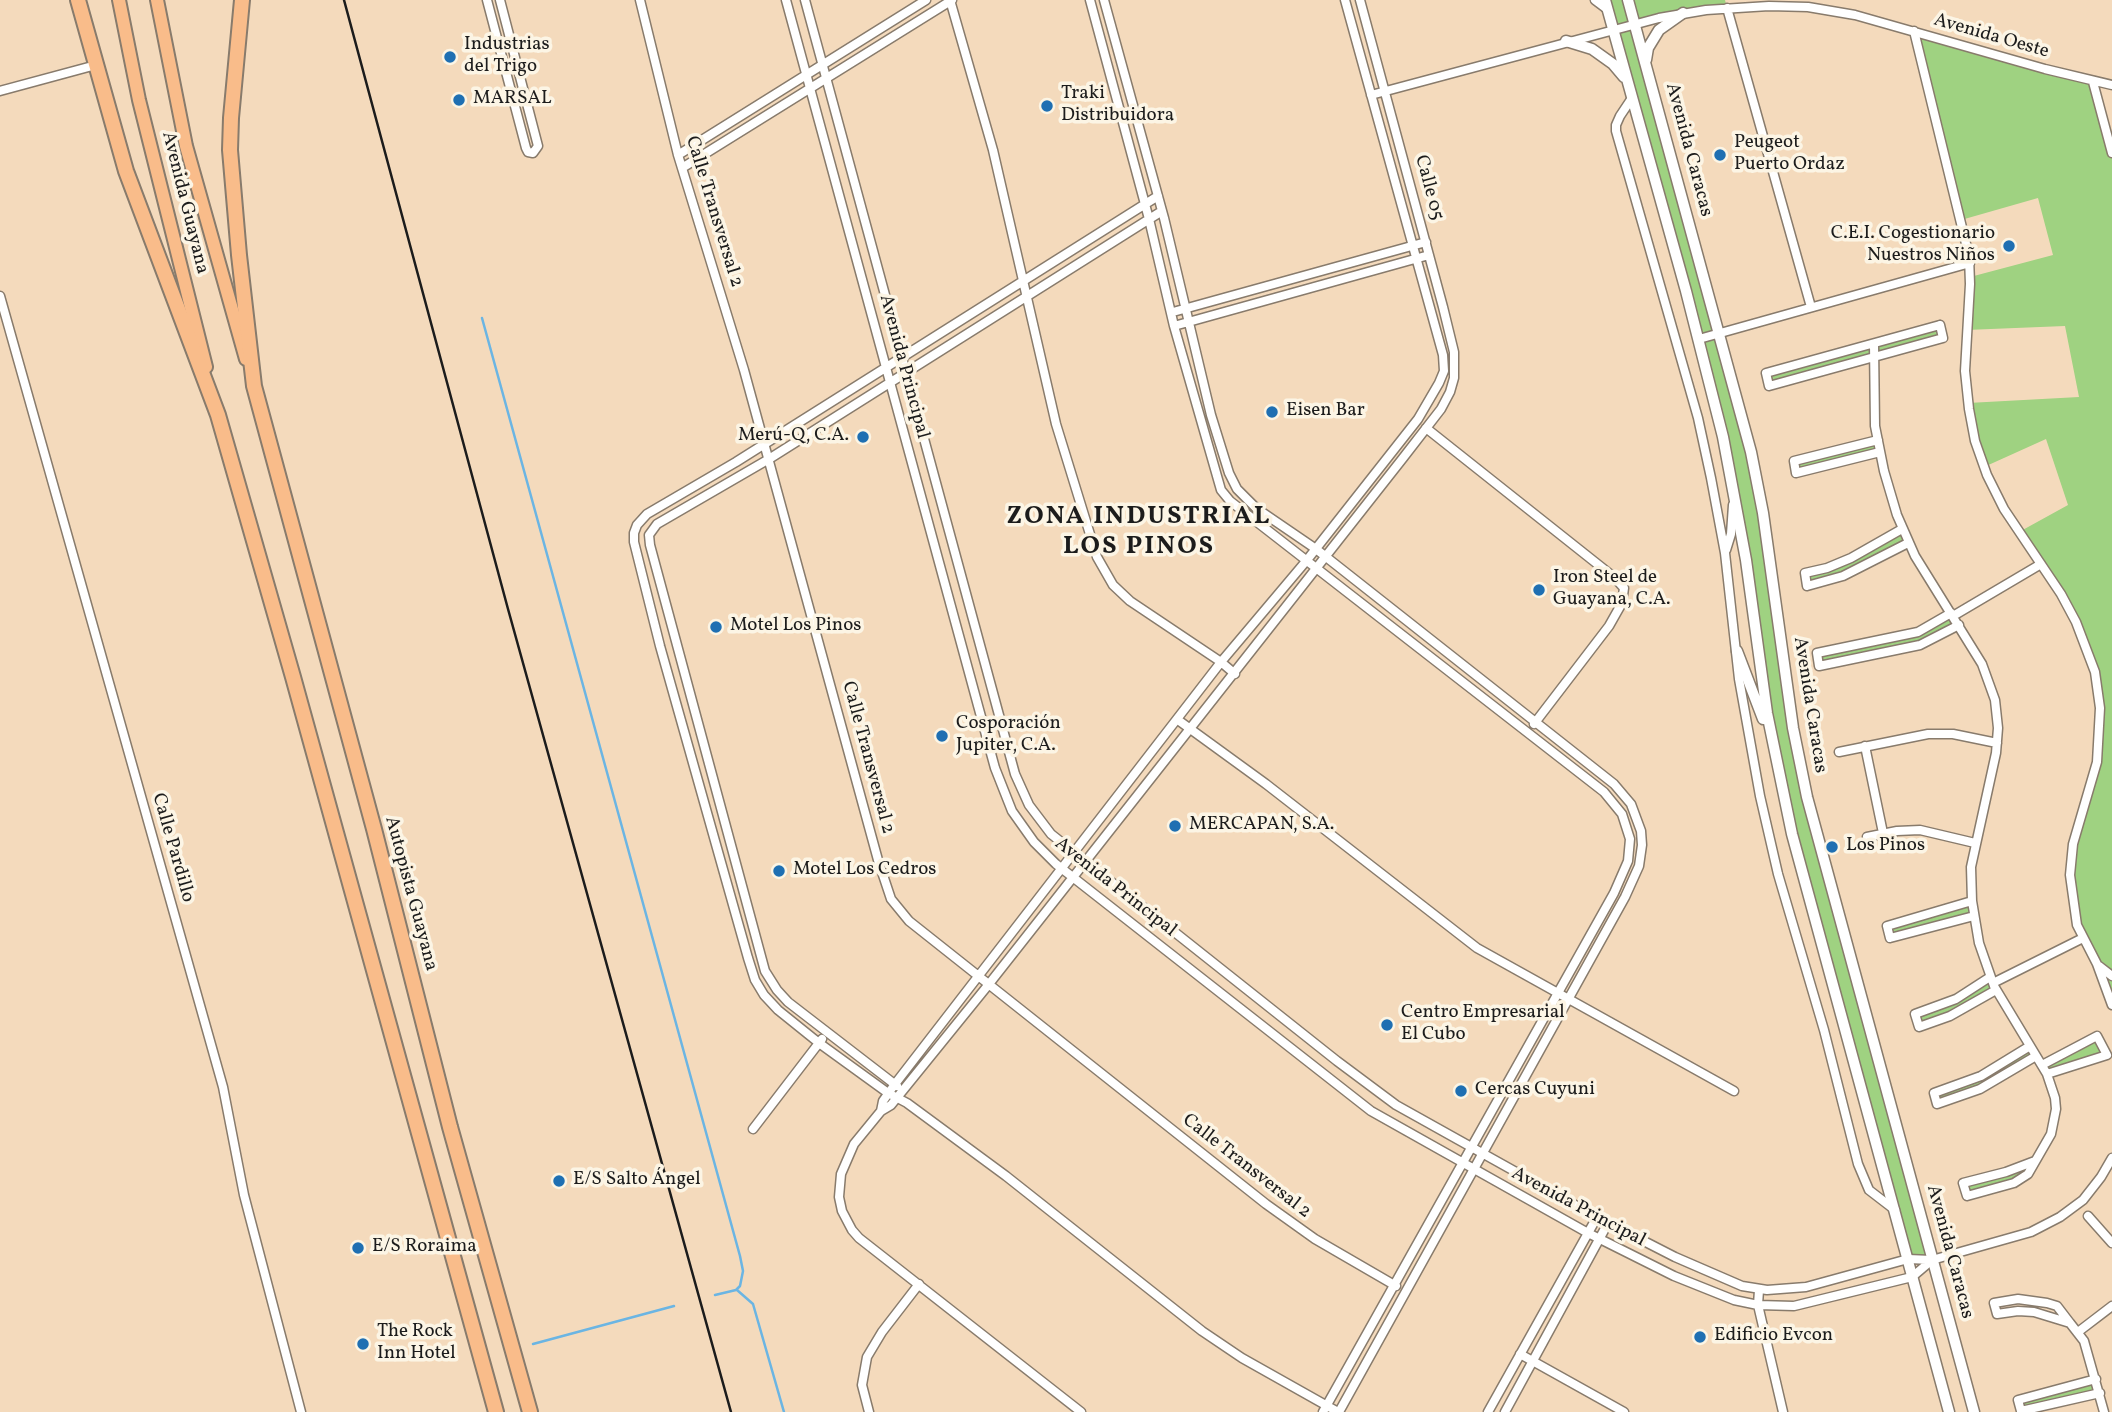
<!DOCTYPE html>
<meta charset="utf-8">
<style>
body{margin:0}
canvas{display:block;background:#f4dabc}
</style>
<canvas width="2112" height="1412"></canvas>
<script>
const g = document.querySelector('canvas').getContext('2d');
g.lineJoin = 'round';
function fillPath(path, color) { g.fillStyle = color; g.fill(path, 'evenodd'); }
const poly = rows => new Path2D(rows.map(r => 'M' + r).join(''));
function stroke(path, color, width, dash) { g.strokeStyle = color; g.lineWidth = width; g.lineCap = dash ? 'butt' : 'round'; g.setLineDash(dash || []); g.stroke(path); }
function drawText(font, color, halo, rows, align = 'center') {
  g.font = font + ' Vollkorn,serif'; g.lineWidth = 7; g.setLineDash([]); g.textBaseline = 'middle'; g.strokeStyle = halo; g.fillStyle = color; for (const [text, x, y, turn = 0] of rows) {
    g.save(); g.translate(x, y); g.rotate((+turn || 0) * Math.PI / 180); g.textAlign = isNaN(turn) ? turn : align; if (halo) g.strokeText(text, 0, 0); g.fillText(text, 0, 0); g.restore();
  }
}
const green = poly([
 [1605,0,1725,0,1727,8,1635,23,1751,452,1793,728,1932,1260,1907,1260,1792,834,1723,437],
 [1914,31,2093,82,2112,153,2112,1005,2083,938,2071,859,2090,792,2100,708,2083,638,2019,532,2068,505,2046,439,1984,467,1968,403,2079,397,2065,326,1966,330,1970,277,2053,255,2038,198,1961,220],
 [1940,325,1943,338,1769,386,1766,373],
 [1878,440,1880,452,1796,473,1794,461],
 [1902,529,1908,543,1855,571,1807,586,1805,573,1827,568],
 [1951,613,1959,625,1932,641,1819,666,1817,653,1909,634],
 [1972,902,1974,915,1890,938,1887,926],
 [1990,978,1996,989,1950,1016,1919,1027,1915,1014,1946,1004],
 [2097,1036,2107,1055,2047,1074,2042,1065],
 [2030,1046,2036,1056,2009,1074,1937,1104,1934,1093,1950,1088],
 [2035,1161,2028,1174,1967,1196,1963,1183],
 [2096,1380,2099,1392,2021,1411,2018,1400]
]);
const stream = poly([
 [482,318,740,1256,743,1271,740,1286,736,1290,715,1295],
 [737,1290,753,1304,784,1412],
 [533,1344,674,1306]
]);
const minor = poly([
 [487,0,526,148,528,152,533,153,538,146,500,0],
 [640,0,678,155,744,370,878,860,891,899,909,921,1266,1204,1315,1239,1396,1286],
 [786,0,995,768,1012,811,1034,842,1056,864,1371,1111,1588,1233,1674,1276,1734,1300,1758,1305,1794,1306,1912,1277,1932,1260],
 [805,0,1015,774,1029,805,1051,834,1337,1061,1396,1105,1593,1215,1675,1257,1742,1286,1767,1290,1806,1287,1908,1259,1932,1260,2031,1232,2060,1217,2083,1200,2101,1177,2112,1158],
 [950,0,993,150,1056,424,1097,557,1113,585,1130,601,1221,662,1235,674],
 [1090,0,1149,219,1174,326,1221,490,1230,501,1604,792,1622,814,1630,839,1628,861,1614,893,1323,1412],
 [1104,0,1164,218,1211,415,1229,473,1237,489,1256,508,1316,549,1614,784,1631,804,1641,831,1642,845,1639,866,1625,897,1339,1412],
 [1595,0,1607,9],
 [1727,8,1811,307],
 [1914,31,1969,256,1970,284,1965,371,1969,409,1975,441,1987,475,2004,509,2061,594,2076,622,2095,672,2100,708,2097,762,2073,844,2070,875,2077,925,2097,964,2112,1005],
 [2093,82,2112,153],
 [0,91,96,65],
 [1371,95,1659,18,1706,10,1769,6,1808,7,1855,15,2045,69,2112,85],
 [1632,98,1620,116,1616,125,1616,131,1698,418,1711,478,1725,553,1739,679,1760,796,1778,874,1824,1030,1858,1164,1869,1190,1895,1210],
 [678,155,926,0],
 [682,168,952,0],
 [1158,196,736,462,647,514,637,525,634,533,634,542,660,646,748,958,755,980,764,995,778,1010,819,1043,888,1093,907,1103,1006,1176,1202,1331,1242,1358,1338,1412],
 [0,296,223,1087,244,1195,301,1412],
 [1173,312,1426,242],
 [1940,325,1943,338,1769,386,1766,373,1940,325],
 [1174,326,1429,255],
 [1699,339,1970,263],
 [1874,344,1875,426,1884,471,1897,515,1915,556,1982,664,1995,700,1998,728,1996,753,1971,867,1972,901,1979,943,1994,986,2047,1074,2055,1098,2056,1109,2051,1134,2028,1174,2014,1183,1967,1196,1963,1183,2006,1172,2035,1161],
 [1426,428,1615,578,1624,588,1622,603,1609,626,1534,724],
 [1878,440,1794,461,1796,473,1880,452],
 [1902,529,1851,558,1827,568,1805,573,1807,586,1843,576,1908,543],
 [1726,550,1731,534,1733,505],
 [1951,613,1918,632,1817,653,1819,666,1920,645,1959,625],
 [1953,616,2041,564],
 [1178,720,1266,784,1477,948,1734,1091],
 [1865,746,1883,833],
 [1839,752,1928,734,1953,734,1997,743],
 [1867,837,1897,831,1920,830,1975,843],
 [1972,901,1887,926,1890,938,1974,916],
 [2099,966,2112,976],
 [1990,977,1956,999,1915,1014,1919,1027,1950,1016,1996,990],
 [1993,983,2083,938],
 [2030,1046,1981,1076,1934,1093,1937,1104,1980,1089,2036,1056],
 [2042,1065,2097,1036,2107,1055,2047,1074],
 [897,1086,788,1002,777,990,765,971,650,545,649,535,657,524,769,459,1162,211],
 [881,1111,883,1101,895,1084,1221,662,1307,560,1418,419,1439,383,1444,371,1443,355,1345,0],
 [753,1129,822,1039],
 [2088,1216,2112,1243],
 [1759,1290,1758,1305,1783,1412],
 [2070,1323,2057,1306,2047,1303,2018,1299,1994,1303,1997,1314,2018,1311,2034,1312,2070,1323,2084,1341,2104,1412],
 [2078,1332,2112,1306],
 [1520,1354,1624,1412],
 [2096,1379,2018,1400,2021,1411,2100,1393],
 [869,1412,862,1385,867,1357,882,1332,919,1284],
 [1081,1412,859,1238,852,1230,842,1211,839,1197,841,1174,854,1144,881,1111,891,1105,989,984,1403,458,1441,409,1450,392,1454,378,1454,352,1443,307,1360,0],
 [1488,1412,1597,1217],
 [1505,1412,1608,1223]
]);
const tertiary = poly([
 [1605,0,1686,291,1723,437,1746,560,1767,713,1792,834,1949,1412],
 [1628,0,1751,452,1763,513,1793,728,1807,797,1974,1412],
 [1566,41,1592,49,1613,64,1624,77],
 [1646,60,1648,48,1659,30,1683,13],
 [1737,651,1763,719]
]);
const primary = poly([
 [119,0,139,100,206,367],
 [157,0,186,146,246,359]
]);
const motorway = poly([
 [78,0,126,171,218,415,293,677,496,1412],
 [242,0,231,118,230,150,239,255,254,386,374,829,450,1127,530,1412]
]);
const rail = poly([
 [344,0,508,609,731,1412]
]);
const markers = [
 [450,57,7,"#1f6fb2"],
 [459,100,7,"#1f6fb2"],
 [1047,106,7,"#1f6fb2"],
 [1720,155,7,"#1f6fb2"],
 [2009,246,7,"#1f6fb2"],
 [1272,412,7,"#1f6fb2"],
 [863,437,7,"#1f6fb2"],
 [1539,590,7,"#1f6fb2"],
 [716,627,7,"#1f6fb2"],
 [942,736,7,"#1f6fb2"],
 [1175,826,7,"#1f6fb2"],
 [1832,847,7,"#1f6fb2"],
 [779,871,7,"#1f6fb2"],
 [1387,1025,7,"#1f6fb2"],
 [1461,1091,7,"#1f6fb2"],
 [559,1181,7,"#1f6fb2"],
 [358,1248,7,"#1f6fb2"],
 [1700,1337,7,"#1f6fb2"],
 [363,1344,7,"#1f6fb2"]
];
const streetNames = [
 ["Avenida Oeste",1991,37,16],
 ["Avenida Caracas",1688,150,75],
 ["Calle 05",1428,188,75],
 ["Avenida Guayana",184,203,76],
 ["Calle Transversal 2",713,212,73],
 ["Avenida Principal",903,367,75],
 ["Avenida Caracas",1809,705,81],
 ["Calle Transversal 2",867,758,75],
 ["Calle Pardillo",172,848,74],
 ["Avenida Principal",1115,888,38],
 ["Autopista Guayana",410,894,75],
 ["Calle Transversal 2",1246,1167,38],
 ["Avenida Principal",1578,1208,28],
 ["Avenida Caracas",1949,1252,75]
];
const poiNames = [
 ["Industrias",464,46],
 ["del Trigo",464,68],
 ["Traki",1061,95],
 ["Distribuidora",1061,117],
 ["MARSAL",473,100],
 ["Peugeot",1734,144],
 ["Puerto Ordaz",1734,166],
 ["C.E.I. Cogestionario",1995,235,"right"],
 ["Nuestros Niños",1995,257,"right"],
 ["Eisen Bar",1286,412],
 ["Merú-Q, C.A.",849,437,"right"],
 ["Iron Steel de",1553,579],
 ["Guayana, C.A.",1553,601],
 ["Motel Los Pinos",730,627],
 ["Cosporación",956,725],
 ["Jupiter, C.A.",956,747],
 ["MERCAPAN, S.A.",1189,826],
 ["Los Pinos",1846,847],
 ["Motel Los Cedros",793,871],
 ["Centro Empresarial",1401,1014],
 ["El Cubo",1401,1036],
 ["Cercas Cuyuni",1475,1091],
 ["E/S Salto Ángel",573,1181],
 ["E/S Roraima",372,1248],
 ["The Rock",377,1333],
 ["Inn Hotel",377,1355],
 ["Edificio Evcon",1714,1337]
];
const districtNames = [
 ["ZONA INDUSTRIAL",1139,518],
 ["LOS PINOS",1139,548]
];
fillPath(green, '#9fd281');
stroke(stream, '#6bb5e3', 2.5);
stroke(minor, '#887b6c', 11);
stroke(tertiary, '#887b6c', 13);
stroke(primary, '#887b6c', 16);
stroke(motorway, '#887b6c', 18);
stroke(minor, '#fff', 8);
stroke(tertiary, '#fff', 10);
stroke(primary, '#f9bc8a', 12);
stroke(motorway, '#f9bc8a', 14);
stroke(rail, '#1c1c1c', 2.5);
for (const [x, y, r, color] of markers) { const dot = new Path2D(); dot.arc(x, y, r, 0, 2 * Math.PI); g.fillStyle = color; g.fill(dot); stroke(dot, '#fcf5e5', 2.5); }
drawText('19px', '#1c1c1c', '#fcf5e5', streetNames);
drawText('19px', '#1c1c1c', '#fcf5e5', poiNames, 'left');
g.letterSpacing = '2px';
drawText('bold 26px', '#1c1c1c', '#fcf5e5', districtNames);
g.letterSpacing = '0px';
</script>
